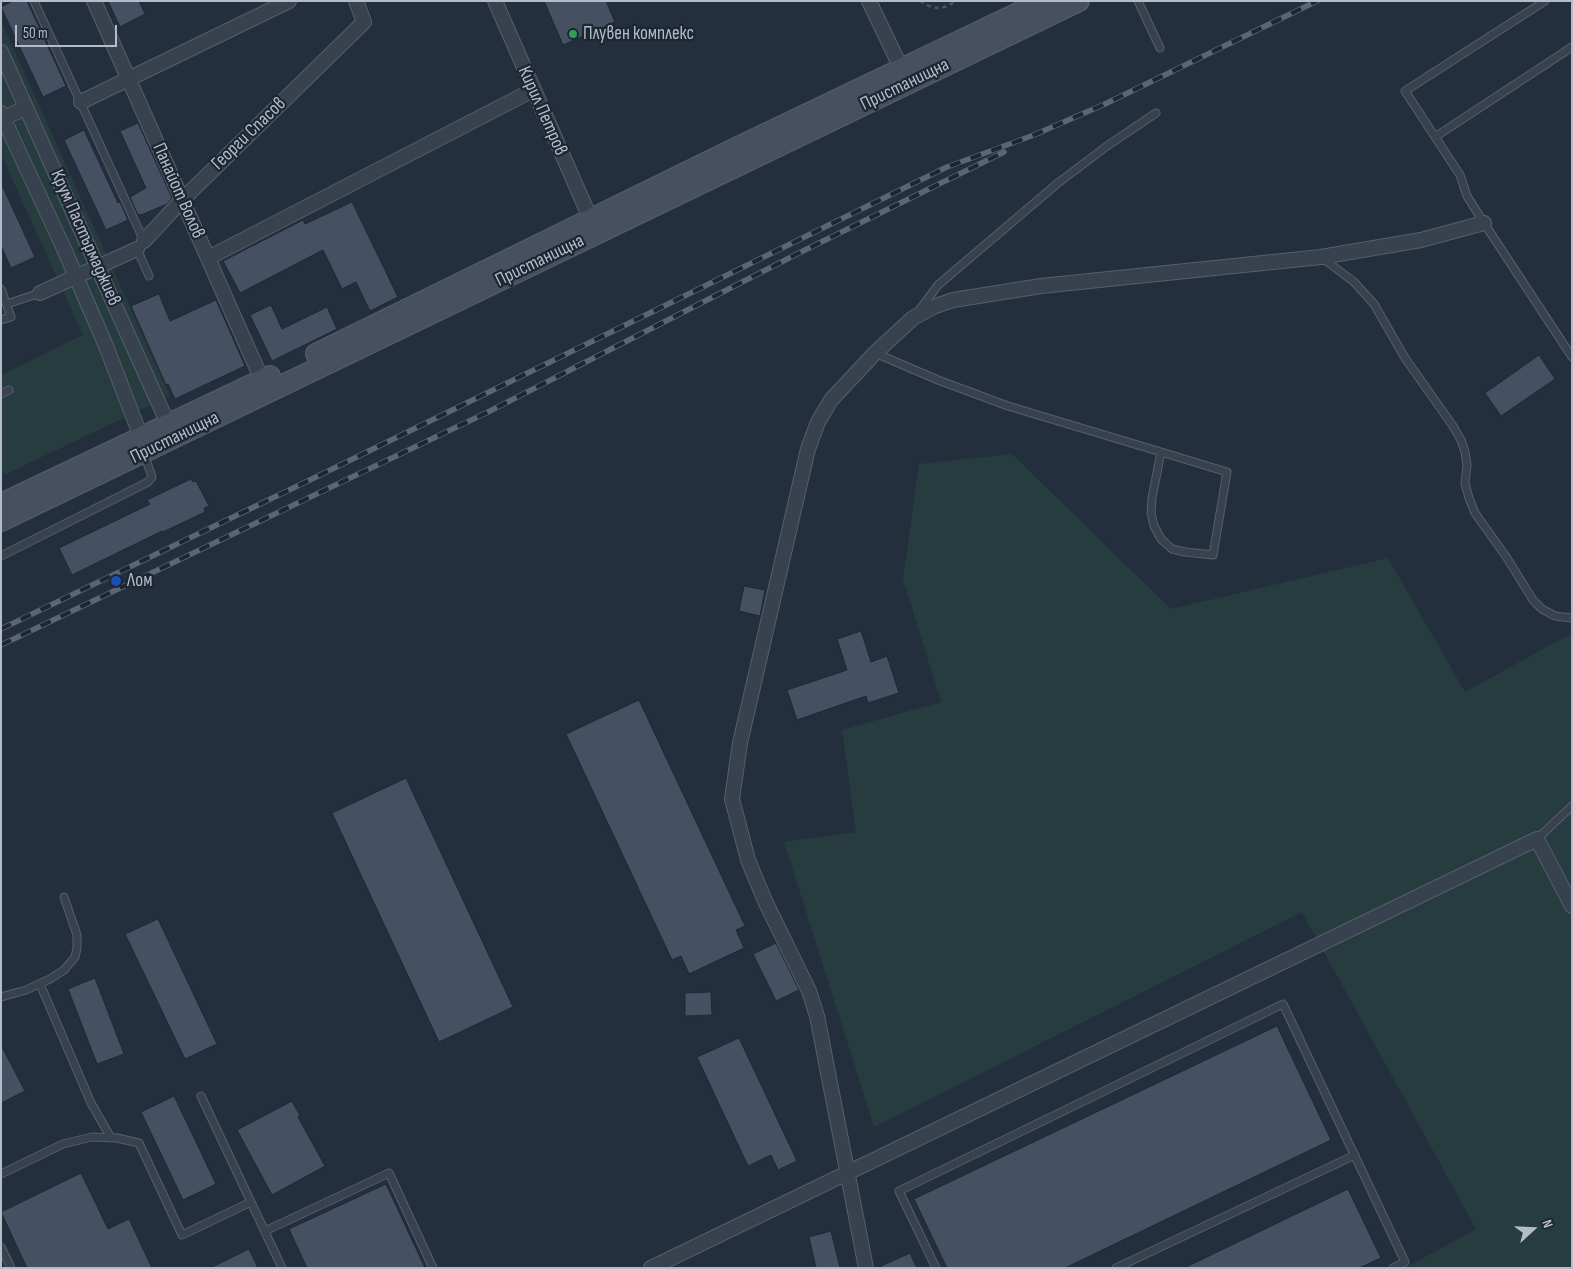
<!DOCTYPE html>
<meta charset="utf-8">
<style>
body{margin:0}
#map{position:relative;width:1573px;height:1269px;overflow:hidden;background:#242f3e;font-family:"Sofia Sans Condensed",sans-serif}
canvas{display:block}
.frame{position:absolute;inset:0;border:2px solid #b4bcc9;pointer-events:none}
.north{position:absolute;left:1508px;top:1204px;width:50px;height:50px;-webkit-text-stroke:4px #1d2633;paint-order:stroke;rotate:70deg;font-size:14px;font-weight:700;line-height:20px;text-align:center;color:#b4bcc9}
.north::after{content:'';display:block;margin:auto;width:18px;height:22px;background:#b4bcc9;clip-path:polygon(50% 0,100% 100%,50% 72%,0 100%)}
.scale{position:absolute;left:15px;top:25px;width:102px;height:22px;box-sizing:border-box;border:2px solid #b4bcc9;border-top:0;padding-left:6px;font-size:15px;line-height:18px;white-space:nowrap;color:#b4bcc9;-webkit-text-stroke:4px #1d2633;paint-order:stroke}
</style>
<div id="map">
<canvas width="1573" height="1269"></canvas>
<div class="frame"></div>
<div class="north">N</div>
<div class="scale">50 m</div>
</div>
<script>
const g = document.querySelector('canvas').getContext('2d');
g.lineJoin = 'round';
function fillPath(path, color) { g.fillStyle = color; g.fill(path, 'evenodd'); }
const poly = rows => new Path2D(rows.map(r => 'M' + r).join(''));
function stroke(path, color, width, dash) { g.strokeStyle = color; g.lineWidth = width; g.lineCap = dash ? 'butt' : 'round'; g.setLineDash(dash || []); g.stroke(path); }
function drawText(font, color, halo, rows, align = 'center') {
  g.font = font + ' "Sofia Sans Condensed",sans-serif'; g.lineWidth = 4.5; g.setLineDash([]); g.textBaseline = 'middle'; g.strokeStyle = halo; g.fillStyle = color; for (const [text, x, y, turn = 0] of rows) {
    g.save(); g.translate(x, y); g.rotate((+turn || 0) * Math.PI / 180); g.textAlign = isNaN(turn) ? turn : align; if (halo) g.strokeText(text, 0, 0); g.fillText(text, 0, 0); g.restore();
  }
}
const green = poly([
 [1,21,170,396,4,475,1,467,1,375,83,335,1,154],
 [1012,454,1171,609,1388,558,1465,692,1572,633,1572,1268,1405,1268,1476,1229,1302,912,874,1127,784,842,856,832,842,730,941,702,903,579,919,464]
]);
const building = poly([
 [13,1,27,1,66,86,43,97,1,7,13,1],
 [108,1,139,1,145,14,120,27,108,1],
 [544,1,606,1,615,22,563,45,544,1],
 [138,123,172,198,167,204,141,215,140,214,138,215,130,197,146,188,120,131,138,123],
 [84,130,118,203,120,202,128,220,106,230,64,140,84,130],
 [1,183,35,257,11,268,1,246,1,183],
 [352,202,398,297,370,311,356,282,342,289,323,250,240,293,223,261,303,220,305,224,352,202],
 [159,294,170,321,216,300,245,366,175,399,168,384,166,385,131,306,159,294],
 [271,305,282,329,327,307,337,329,272,361,250,315,271,305],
 [1539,355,1555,379,1501,416,1485,393,1539,355],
 [191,479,193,482,196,481,209,506,204,508,205,512,163,532,162,531,72,575,59,548,150,504,147,500,191,479],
 [744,586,765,590,760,616,739,611,744,586],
 [861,631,871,662,887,656,899,693,868,703,866,696,797,720,787,690,847,670,837,639,861,631],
 [639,700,745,926,736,930,744,948,689,974,681,956,672,960,566,734,639,700],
 [406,778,513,1007,439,1042,332,813,406,778],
 [158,919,217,1044,185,1059,125,934,158,919],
 [776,943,799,990,776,1001,753,954,776,943],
 [95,978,124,1054,97,1064,68,989,95,978],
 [711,992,712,1015,685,1016,685,993,711,992],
 [1277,1026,1331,1140,1065,1268,947,1268,914,1199,1277,1026],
 [739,1038,797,1161,778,1170,771,1155,748,1166,697,1057,739,1038],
 [1,1045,25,1091,1,1103,1,1045],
 [174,1096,216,1184,183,1200,141,1112,174,1096],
 [292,1101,300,1116,298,1117,325,1166,272,1195,237,1130,292,1101],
 [81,1173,108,1229,129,1219,152,1268,27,1268,1,1212,81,1173],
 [386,1184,425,1268,307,1268,289,1229,386,1184],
 [1348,1189,1381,1258,1359,1268,1184,1268,1348,1189],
 [831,1231,840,1268,816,1268,809,1237,831,1231],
 [249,1249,258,1268,210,1268,249,1249],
 [910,1253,917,1268,877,1268,910,1253]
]);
const path = poly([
 [920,1,929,6,937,8,945,7,957,1]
]);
const lane = poly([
 [34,1,144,241,137,249,149,276],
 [1138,1,1160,48],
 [1545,1,1405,91,1460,175,1467,196,1484,223,1572,357],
 [1435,137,1572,47],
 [1321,257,1354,282,1374,304,1405,358,1453,426,1461,440,1465,452,1467,465,1465,483,1469,498,1475,513,1507,558,1533,600,1542,609,1555,616,1572,618],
 [1,289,11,317,1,320],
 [7,304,40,293],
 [918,312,938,285,1058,183,1107,146,1156,113],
 [875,353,938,380,1008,406,1161,452,1227,472,1213,555,1185,552,1172,549,1161,539,1154,526,1151,513,1152,498,1161,452],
 [1,394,9,390],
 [1,556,148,482,152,477,144,454],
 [1537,839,1572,806],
 [40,984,91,1103,111,1138],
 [1,997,26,990,50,979,64,970,75,957,77,948,77,935,64,897],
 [201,1096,282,1268],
 [1,1174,63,1144,92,1137,117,1138,139,1143,182,1235,251,1202],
 [265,1231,389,1173,433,1268],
 [1,1247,11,1268],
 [936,1268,899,1191,1283,1004,1405,1262,1393,1268],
 [1116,1268,1355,1155]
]);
const street = poly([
 [94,1,262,380],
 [495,1,591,220],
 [869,1,902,70],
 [1,52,168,424],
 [81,102,289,1],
 [1,113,64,249,106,346,141,437],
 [1,119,26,108],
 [144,241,182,200,364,22,356,1],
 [208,258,533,90],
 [40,293,137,249],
 [651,1268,1537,839,1572,906],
 [866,1268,817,1016,809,991,765,901,748,860,732,799,740,743,808,449,818,422,831,400,875,353,913,318,933,307,953,300,1041,286,1321,257,1421,240,1484,223]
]);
const secondary = poly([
 [316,354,730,151,1043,1],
 [1,504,270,376],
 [1,521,1079,1]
]);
const rail = poly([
 [1,629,316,477,947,167,1034,135,1105,104,1317,1],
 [1,645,488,412,797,254,1004,152]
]);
const markers = [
 [573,34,5,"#2e9e5b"],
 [116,581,6,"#1a4fb4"]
];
const poiNames = [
 ["Плувен комплекс",583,34],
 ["Лом",127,581]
];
const streetNames = [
 ["Пристанищна",905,85,-26],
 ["Кирил Петров",542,111,66],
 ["Георги Спасов",249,134,-44],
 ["Панайот Волов",178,191,66],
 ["Крум Пастърмаджиев",85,238,66],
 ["Пристанищна",540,261,-26],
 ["Пристанищна",175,438,-26]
];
fillPath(green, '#263c3f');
fillPath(building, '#455162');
stroke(building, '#1f2835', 1);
stroke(lane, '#565f6c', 9);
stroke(street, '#565f6c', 16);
stroke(secondary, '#565f6c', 22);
stroke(path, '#44595c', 2.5, [4, 4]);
stroke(lane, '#38414e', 7);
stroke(street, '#38414e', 14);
stroke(secondary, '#465061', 20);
stroke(rail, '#5a6575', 5.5);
stroke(rail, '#1d2633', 4, [11]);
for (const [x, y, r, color] of markers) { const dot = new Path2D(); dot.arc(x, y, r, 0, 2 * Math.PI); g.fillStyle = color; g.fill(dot); stroke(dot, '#1d2633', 2); }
drawText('19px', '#b4bcc9', '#1d2633', poiNames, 'left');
drawText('19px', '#b4bcc9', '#1d2633', streetNames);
</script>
